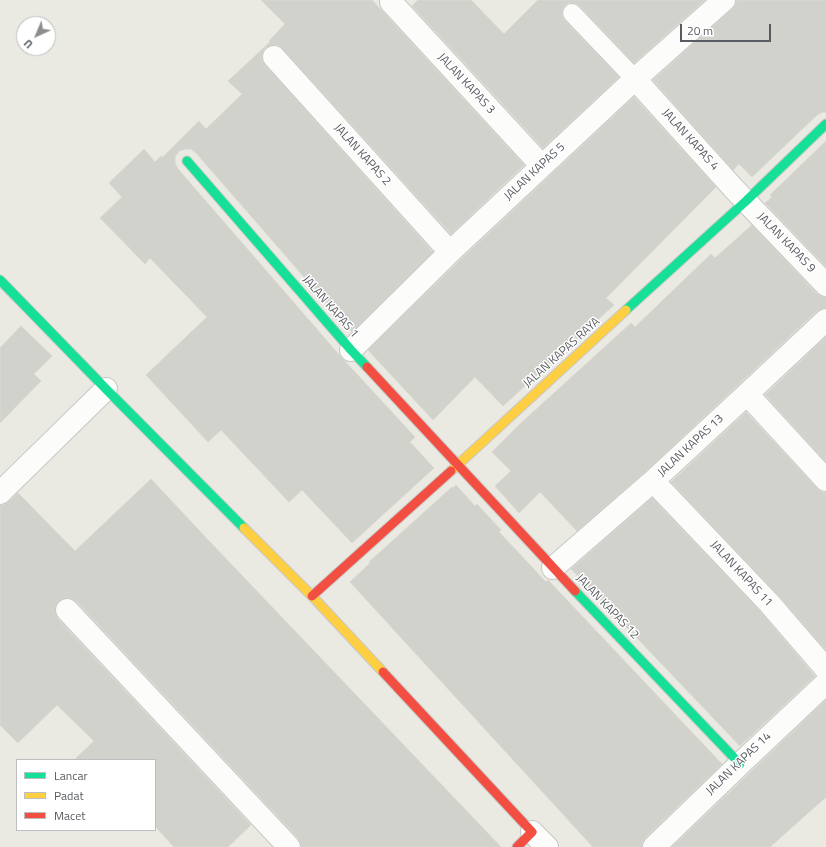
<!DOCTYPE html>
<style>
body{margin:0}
#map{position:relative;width:826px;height:847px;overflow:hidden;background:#eae9e2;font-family:"Titillium Web",sans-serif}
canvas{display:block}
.legend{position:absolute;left:16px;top:759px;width:140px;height:72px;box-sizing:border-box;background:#fff;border:1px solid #bcbec0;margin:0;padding:5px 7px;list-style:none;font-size:12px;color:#585c61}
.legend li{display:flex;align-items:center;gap:8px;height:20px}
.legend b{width:20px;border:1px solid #bcbec0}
.north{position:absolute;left:16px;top:16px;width:40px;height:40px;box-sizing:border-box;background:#fff;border:1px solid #bcbec0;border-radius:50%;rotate:224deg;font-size:11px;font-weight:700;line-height:16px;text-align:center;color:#585c61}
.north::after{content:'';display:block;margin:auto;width:14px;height:18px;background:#8b8d8e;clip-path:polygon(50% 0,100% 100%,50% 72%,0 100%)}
.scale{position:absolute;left:680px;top:24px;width:91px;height:18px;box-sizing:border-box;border:2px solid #585c61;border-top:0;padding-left:5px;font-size:12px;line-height:14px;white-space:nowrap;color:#585c61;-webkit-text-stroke:3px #fff;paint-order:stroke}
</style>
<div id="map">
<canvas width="826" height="847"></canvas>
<ul class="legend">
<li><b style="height:5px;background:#16e098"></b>Lancar</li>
<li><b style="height:5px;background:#ffcf43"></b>Padat</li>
<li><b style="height:5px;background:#f24e42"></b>Macet</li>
</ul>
<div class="north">U</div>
<div class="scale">20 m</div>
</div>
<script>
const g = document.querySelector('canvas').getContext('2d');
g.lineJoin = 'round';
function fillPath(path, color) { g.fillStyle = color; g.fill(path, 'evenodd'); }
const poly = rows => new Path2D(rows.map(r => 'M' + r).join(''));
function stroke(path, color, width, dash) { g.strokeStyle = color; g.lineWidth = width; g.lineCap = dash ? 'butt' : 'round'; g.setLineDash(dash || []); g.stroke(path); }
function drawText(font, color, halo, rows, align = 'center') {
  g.font = font + ' "Titillium Web",sans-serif'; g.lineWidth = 3; g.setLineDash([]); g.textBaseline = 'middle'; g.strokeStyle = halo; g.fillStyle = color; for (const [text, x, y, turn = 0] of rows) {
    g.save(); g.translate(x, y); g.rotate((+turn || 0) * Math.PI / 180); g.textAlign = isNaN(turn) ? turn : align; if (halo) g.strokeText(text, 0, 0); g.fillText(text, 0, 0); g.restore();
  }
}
const building = poly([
 [261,0,372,0,524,165,451,234,283,49,278,45,272,45,265,48,262,54,262,59,265,65,433,252,352,332,196,153,191,149,185,149,179,151,175,157,175,163,178,169,342,358,415,437,410,442,434,468,352,543,302,490,289,502,221,430,208,442,146,375,207,317,150,258,145,264,100,218,122,197,109,183,144,149,155,162,161,156,162,158,199,121,206,129,242,94,228,81,270,42,269,41,285,24,261,0],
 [418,0,471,0,504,34,538,0,705,0,634,63,580,6,575,3,569,3,565,5,562,10,562,16,564,20,619,77,543,148,412,6,418,0],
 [736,0,826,0,826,112,823,112,817,115,752,177,739,164,733,170,653,80,732,9,736,4,736,0],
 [634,97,716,187,606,298,614,305,503,406,475,377,433,420,368,350,459,261,634,97],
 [826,141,826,267,765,203,772,197,770,195,826,141],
 [752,225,817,294,822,297,826,297,826,308,823,308,817,311,645,472,577,531,540,492,519,513,495,486,511,471,492,452,521,423,631,323,635,327,711,254,715,258,752,225],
 [21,326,52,356,34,374,41,381,0,423,0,348,21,326],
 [826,337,826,462,765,395,826,337],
 [746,412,817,488,822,492,826,492,826,650,778,595,671,482,746,412],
 [151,479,211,543,501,847,302,847,298,838,76,601,70,598,64,598,59,601,55,606,55,612,58,619,251,825,228,847,174,847,155,826,155,760,74,760,94,741,57,705,18,743,0,725,0,505,3,505,8,502,18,493,75,551,151,479],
 [456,485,475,506,477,504,501,530,499,532,546,582,548,580,722,764,645,838,642,843,642,847,593,847,350,582,370,563,369,562,452,487,453,488,456,485],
 [652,498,760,611,815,676,740,746,571,569,652,498],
 [826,700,826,797,770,847,672,847,826,700]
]);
const lane = poly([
 [572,13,635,79]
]);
const street = poly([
 [391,2,542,166],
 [274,57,450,252],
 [635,79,735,190,826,285],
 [351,350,450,252,542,166,635,79,724,0],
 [747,394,826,480],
 [653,481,769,603,826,669],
 [0,493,106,389],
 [553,568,653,481,747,394,826,320],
 [67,610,289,847],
 [532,832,547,847],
 [654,847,740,764,826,683]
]);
const fast = poly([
 [187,161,351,350,367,367],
 [0,280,106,389,244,528],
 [626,310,746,201,826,124],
 [575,591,740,764]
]);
const slow = poly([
 [451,471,626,310],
 [244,528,312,596,383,672]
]);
const jam = poly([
 [367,367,575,591],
 [312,596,451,471],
 [383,672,532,832,517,847]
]);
const streetNames = [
 ["JALAN KAPAS 3",466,84,47],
 ["JALAN KAPAS 4",690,140,48],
 ["JALAN KAPAS 2",362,155,48],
 ["JALAN KAPAS 5",535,172,-43],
 ["JALAN KAPAS 9",786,243,46],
 ["JALAN KAPAS 1",330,307,49],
 ["JALAN KAPAS RAYA",562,353,-42],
 ["JALAN KAPAS 13",691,446,-43],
 ["JALAN KAPAS 11",741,574,47],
 ["JALAN KAPAS 12",607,607,46],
 ["JALAN KAPAS 14",739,764,-44]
];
fillPath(building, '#d2d2cd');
stroke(building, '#d9d7d2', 1);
stroke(lane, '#c7c8c6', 20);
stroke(street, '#c7c8c6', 24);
stroke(fast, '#c7c8c7', 11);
stroke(slow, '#c7c8c7', 11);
stroke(jam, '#c7c8c7', 11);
stroke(lane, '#fcfcfb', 18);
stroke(street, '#fcfcfb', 22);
stroke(fast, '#16e098', 9);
stroke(slow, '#ffcf43', 9);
stroke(jam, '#f24e42', 9);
drawText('12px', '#585c61', '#fff', streetNames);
</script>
